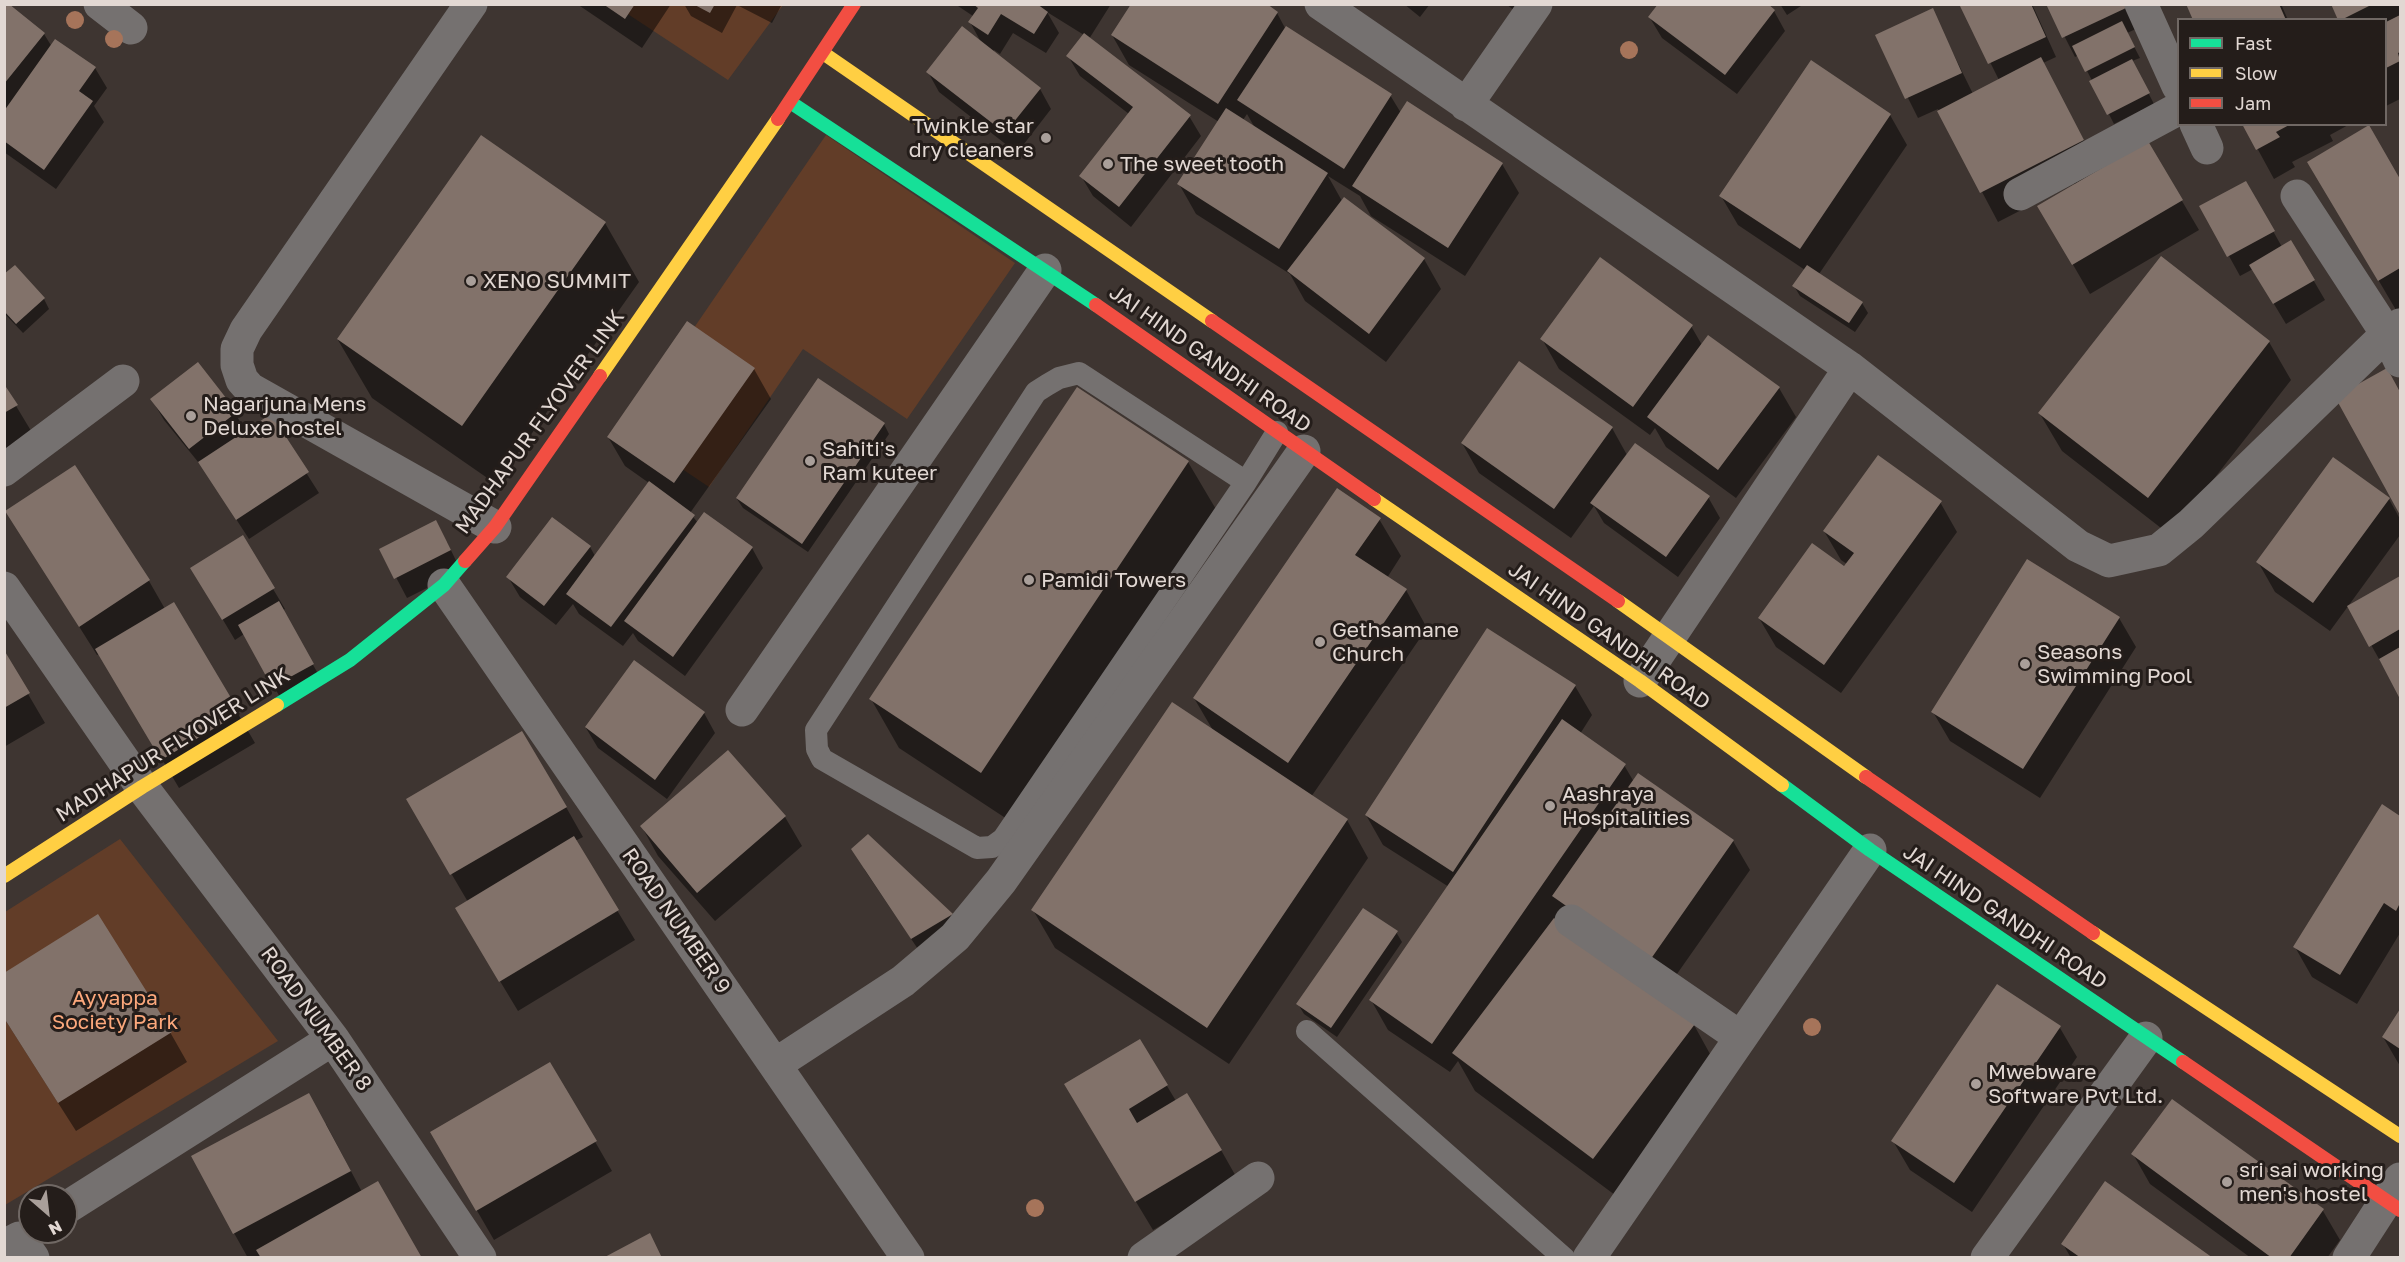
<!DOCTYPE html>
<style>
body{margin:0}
#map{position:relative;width:2405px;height:1262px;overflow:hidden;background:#3e3531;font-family:"Golos Text",sans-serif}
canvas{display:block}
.frame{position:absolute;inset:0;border:6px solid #e2d8d3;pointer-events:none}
.legend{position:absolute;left:2177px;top:18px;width:210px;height:108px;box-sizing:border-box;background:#241d1a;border:2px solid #706864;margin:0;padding:8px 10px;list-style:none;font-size:18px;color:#e2d8d3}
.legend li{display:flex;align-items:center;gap:12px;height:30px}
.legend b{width:30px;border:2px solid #706864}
.north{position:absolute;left:18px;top:1184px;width:60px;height:60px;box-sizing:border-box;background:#241d1a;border:2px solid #706864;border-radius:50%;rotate:152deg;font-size:16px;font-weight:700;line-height:24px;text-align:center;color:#e2d8d3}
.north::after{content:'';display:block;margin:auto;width:21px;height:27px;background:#a99f9a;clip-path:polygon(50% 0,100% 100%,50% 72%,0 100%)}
</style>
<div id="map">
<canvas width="2405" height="1262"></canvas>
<div class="frame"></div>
<ul class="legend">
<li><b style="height:8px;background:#16e098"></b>Fast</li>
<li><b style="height:8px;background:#ffcf43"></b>Slow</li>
<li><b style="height:8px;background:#f24e42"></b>Jam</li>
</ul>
<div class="north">N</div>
</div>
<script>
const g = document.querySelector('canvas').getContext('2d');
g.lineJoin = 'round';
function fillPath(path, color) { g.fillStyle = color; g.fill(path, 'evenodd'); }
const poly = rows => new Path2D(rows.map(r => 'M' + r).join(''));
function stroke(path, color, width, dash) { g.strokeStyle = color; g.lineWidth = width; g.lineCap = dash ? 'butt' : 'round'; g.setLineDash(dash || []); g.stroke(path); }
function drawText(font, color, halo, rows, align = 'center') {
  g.font = font + ' "Golos Text",sans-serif'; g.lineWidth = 6; g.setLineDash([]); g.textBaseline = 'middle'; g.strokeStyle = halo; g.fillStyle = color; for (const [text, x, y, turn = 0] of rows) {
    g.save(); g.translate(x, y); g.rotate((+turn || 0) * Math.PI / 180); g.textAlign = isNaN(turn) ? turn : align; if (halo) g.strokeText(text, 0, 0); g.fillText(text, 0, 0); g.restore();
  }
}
const green = poly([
 [614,5,783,5,728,80],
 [826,135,1015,263,907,419,803,349,709,487,624,430],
 [120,839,278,1041,5,1205,5,912]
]);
const shadow = poly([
 [4,4,44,34,52,47,95,68,107,88,94,106,104,122,56,189,4,152],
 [577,4,671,4,642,48],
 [684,4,782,4,772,23,737,5,722,33,691,16],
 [955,4,1111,4,1089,39,1189,116,1201,136,1131,227,1093,196,1081,176,1129,114,1080,76,1068,56,1084,35,1047,12,1059,33,1046,53,1013,33,1000,54,994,50,993,52,1040,89,1051,109,1017,153,939,92,928,72,982,44,970,22,973,16],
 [1404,4,1430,4,1420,17],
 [1506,4,1526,4,1520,15],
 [1780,4,1804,4,1787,15],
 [1961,4,2032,4,2056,57,2043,63,2100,171,2148,143,2199,230,2090,294,2039,206,2075,185,2074,183,1998,222,1938,109,1918,118,1877,36,1932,10,1973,94,1999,80],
 [2048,4,2124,4,2136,29,2127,33,2140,58,2132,61,2154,104,2114,124,2079,55,2075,57],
 [2187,4,2281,4,2288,20,2194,20],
 [2333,4,2400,4,2400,99,2386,106,2386,20,2340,20],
 [1774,11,1785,31,1737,94,1662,38,1650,18],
 [1277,13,1285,28,1390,95,1401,113,1502,164,1519,193,1465,276,1371,216,1360,196,1328,176,1342,201,1344,199,1424,259,1441,289,1386,362,1305,301,1290,274,1196,214,1179,184,1219,122,1129,65,1112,35],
 [1247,114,1255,128,1243,120],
 [1890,115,1907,145,1819,274,1862,303,1868,313,1855,332,1800,296,1794,286,1805,270,1738,225,1721,196],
 [2244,124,2350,124,2330,135,2333,141,2292,162,2295,167,2274,179],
 [2368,128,2400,182,2400,307,2396,310,2326,191],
 [481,137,605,223,639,282,496,484,372,398,338,340],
 [2246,183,2282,247,2291,242,2325,300,2286,324,2253,269,2240,276,2202,207],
 [2161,259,2269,342,2291,380,2170,535,2062,451,2040,414],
 [15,267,44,299,49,309,23,333,4,313,4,276],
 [1691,326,1702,345,1779,388,1796,417,1736,498,1666,447,1655,428,1650,435,1559,369,1542,339],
 [754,369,771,399,690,513,698,523,752,548,763,568,685,676,638,641,633,633,623,646,579,614,573,604,556,625,520,597,508,577,590,547,595,556,649,483,625,466,608,437],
 [2387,370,2400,394,2400,511,2337,397],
 [4,386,45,454,4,481],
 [152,400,235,413,246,432,270,416,319,493,249,539,203,468,164,420],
 [884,424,889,434,808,552,743,508,737,499],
 [1612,428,1627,455,1708,497,1720,518,1678,577,1604,523,1594,506,1571,538,1479,473,1462,443],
 [1188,462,1217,511,1010,821,899,748,871,699],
 [2389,499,2400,519,2400,535,2330,631,2275,592,2258,562],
 [1940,502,1957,532,1841,693,1776,647,1759,618,1847,564,1841,560,1824,531],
 [7,512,149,581,165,609,174,604,255,743,179,788,100,654,97,655],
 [1379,519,1401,556,1387,578,1406,590,1427,628,1311,797,1347,820,1368,858,1229,1064,1055,948,1033,910,1214,732,1194,698],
 [242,537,285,609,282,611,324,684,285,706,244,634,235,640,204,588],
 [447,542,461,571,407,598,381,549],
 [2400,578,2400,696,2349,606],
 [2119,618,2136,647,2040,798,1950,741,1933,712],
 [4,653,45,723,4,747],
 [1575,686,1592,715,1580,734,1624,765,1634,782,1733,841,1750,870,1665,991,1694,1025,1715,1063,1615,1195,1475,1091,1458,1061,1450,1072,1388,1030,1371,1000,1449,887,1383,845,1366,815],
 [704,713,715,733,667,799,598,748,586,728],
 [408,800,566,807,583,837,575,841,635,940,518,1011,474,938,468,902],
 [2382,806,2400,817,2400,933,2357,1004,2312,977,2295,947],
 [785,817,802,846,715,921,658,856,642,827],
 [864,869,951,915,963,934,924,958],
 [1396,932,1402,942,1337,1037,1304,1014,1298,1004],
 [2400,1012,2400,1066,2383,1037],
 [4,1018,170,1032,187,1062,76,1131],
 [2060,1028,2077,1057,1972,1212,1910,1170,1893,1141],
 [1140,1041,1176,1101,1221,1150,1238,1180,1153,1230,1083,1114],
 [550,1064,612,1171,494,1240,432,1133],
 [326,1124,362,1192,262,1257,248,1258,234,1233],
 [2133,1154,2323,1211,2340,1240,2327,1258,2251,1258,2150,1184],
 [2063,1244,2211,1258,2071,1258]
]);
const building = poly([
 [4,4,9,4,45,33,4,84],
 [603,4,635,4,625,19],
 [693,4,715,4,710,13],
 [973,4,1037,4,1048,12,1034,34,1001,14,988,35,968,22,978,8],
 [1131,4,1267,4,1278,12,1218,104,1111,35],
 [1658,4,1768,4,1775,10,1725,75,1648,17],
 [1959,4,2031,4,2046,37,1988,64],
 [2046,4,2124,4,2126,8,2062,38],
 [2186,4,2279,4,2286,20,2193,20],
 [2331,4,2373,4,2341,20,2338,20],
 [1933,8,1962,73,1905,99,1875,35],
 [2400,15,2400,52,2398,53,2400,61,2386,68,2386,22],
 [2122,21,2135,47,2085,72,2072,46],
 [962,26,1041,88,1005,133,926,72],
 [1286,26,1392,94,1344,169,1237,100],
 [1084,33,1191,115,1119,207,1079,176,1133,107,1066,56],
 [55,39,96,67,79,91,93,101,44,170,4,141,4,111],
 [2041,57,2084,140,1980,193,1937,111],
 [2132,59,2150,93,2107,115,2089,81],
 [1811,60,1891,114,1800,249,1719,196],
 [1407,101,1503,163,1448,248,1352,186],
 [1226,108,1328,173,1279,249,1177,184],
 [2242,124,2291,124,2276,132,2280,137,2256,150],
 [2369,125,2400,179,2400,268,2378,281,2307,162],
 [481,135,606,222,462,426,337,339],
 [2148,141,2183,200,2072,265,2037,206],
 [2246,181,2275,231,2227,257,2199,206],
 [1344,197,1425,258,1369,334,1287,271],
 [2291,240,2315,280,2273,304,2249,265],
 [2161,256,2270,341,2148,498,2038,413],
 [1600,257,1693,325,1633,407,1540,339],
 [15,265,45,298,16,324,4,311,4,274],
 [1807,265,1863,302,1849,323,1792,286],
 [687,321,755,368,674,483,607,437],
 [1708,335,1780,387,1718,470,1647,417],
 [1519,361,1613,427,1554,509,1461,443],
 [198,362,237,412,189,449,150,399],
 [2387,368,2400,392,2400,515,2335,397],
 [818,378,885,423,802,544,736,498],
 [4,384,18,405,4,413],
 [1077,387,1189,461,981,773,869,699],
 [271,414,309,472,236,520,198,462],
 [1635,443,1710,496,1666,557,1590,503],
 [1878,455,1942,501,1824,665,1758,618,1812,543,1844,566,1854,553,1823,531],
 [2333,457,2390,498,2313,603,2256,562],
 [75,465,150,580,79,627,5,511],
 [649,481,695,515,611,627,566,594],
 [1337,488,1381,518,1355,555,1407,589,1288,763,1193,698],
 [704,512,753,547,673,657,624,621],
 [552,517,591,546,544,606,506,577],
 [436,520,451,550,394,579,379,549],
 [243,535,275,588,222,620,190,568],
 [2027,559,2120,617,2023,769,1931,712],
 [2400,576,2400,629,2369,647,2347,606],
 [279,601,314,664,272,687,238,625],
 [174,602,240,713,161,760,95,649],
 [1487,628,1576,685,1453,872,1365,815],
 [2400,647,2400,699,2379,659],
 [4,650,30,693,4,708],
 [634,660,705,712,655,780,585,727],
 [1172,702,1348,819,1207,1028,1031,910],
 [1562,719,1626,764,1432,1044,1369,1000],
 [522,731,567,807,450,875,406,799],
 [728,750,786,816,697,893,640,826],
 [1638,773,1734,840,1648,963,1552,896],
 [2382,804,2400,816,2400,903,2396,911,2384,903,2340,975,2293,947],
 [868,834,953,914,911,939,851,849],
 [574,836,619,910,499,982,455,908],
 [1363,908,1398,931,1331,1028,1296,1004],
 [98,914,172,1032,58,1103,4,1018,4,973],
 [1554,918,1695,1024,1593,1159,1452,1053],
 [1997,984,2061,1026,1954,1183,1891,1141],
 [2400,1009,2400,1049,2382,1037],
 [1140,1039,1168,1085,1129,1109,1137,1123,1187,1093,1222,1150,1135,1202,1064,1084],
 [550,1062,597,1141,476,1211,430,1132],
 [309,1093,351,1171,233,1234,191,1156],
 [2172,1099,2324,1209,2289,1258,2272,1258,2131,1154],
 [378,1181,422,1258,261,1258,256,1250],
 [2105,1181,2213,1258,2081,1258,2061,1244],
 [650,1233,662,1258,603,1258]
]);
const lane = poly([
 [1246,482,1079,373,1059,378,1047,385,1036,392,816,730,817,749,822,759,977,848,992,847,1003,839,1246,482,1277,432],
 [1307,1031,1564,1258]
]);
const street = poly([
 [100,4,131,28],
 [471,4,246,330,237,349,237,365,242,380,250,389,495,527],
 [1321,4,1850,368,2078,546,2109,561,2159,550,2191,524,2387,334,2400,325],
 [2141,4,2178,86],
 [1466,105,1536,4],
 [2196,124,2207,148],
 [2020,194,2178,109],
 [2297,196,2387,334,2400,361],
 [4,470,123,381],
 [444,585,908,1258],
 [4,588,142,787,333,1039,480,1258],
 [1640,681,1850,368],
 [742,710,1045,270],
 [1571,921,1740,1037],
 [776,1064,903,981,955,937,1001,881,1304,451],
 [66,1208,333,1039],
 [4,1246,19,1238,33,1258],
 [1144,1258,1258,1178],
 [1589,1258,1870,850],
 [1987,1258,2146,1038],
 [2349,1258,2400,1179]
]);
const fast = poly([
 [790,102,1096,305],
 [277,705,350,660,444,585,465,561],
 [1782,785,1870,850,2183,1062]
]);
const slow = poly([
 [823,53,1212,321],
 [600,376,778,119],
 [1374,499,1640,681,1782,785],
 [1618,601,1866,777],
 [4,876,142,787,277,705],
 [2093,933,2400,1136]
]);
const jam = poly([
 [778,119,854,4],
 [1096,305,1374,499],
 [1212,321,1618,601],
 [465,561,495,527,600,376],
 [1866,777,2093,933],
 [2183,1062,2400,1210]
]);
const trees = [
 [75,20],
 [114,39],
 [1629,50],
 [1812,1027],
 [1035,1208]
];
const markers = [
 [1046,138,6,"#a99f9a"],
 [1108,164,6,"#a99f9a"],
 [471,281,6,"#a99f9a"],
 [191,416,6,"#a99f9a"],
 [810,461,6,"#a99f9a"],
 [1029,580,6,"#a99f9a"],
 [1320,642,6,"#a99f9a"],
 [2025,664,6,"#a99f9a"],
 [1550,806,6,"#a99f9a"],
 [1976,1084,6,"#a99f9a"],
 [2227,1182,6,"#a99f9a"]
];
const poiNames = [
 ["Twinkle star",1034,126,"right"],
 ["dry cleaners",1034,150,"right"],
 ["The sweet tooth",1120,164],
 ["XENO SUMMIT",483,281],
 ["Nagarjuna Mens",203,404],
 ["Deluxe hostel",203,428],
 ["Sahiti's",822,449],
 ["Ram kuteer",822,473],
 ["Pamidi Towers",1041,580],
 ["Gethsamane",1332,630],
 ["Church",1332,654],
 ["Seasons",2037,652],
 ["Swimming Pool",2037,676],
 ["Aashraya",1562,794],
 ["Hospitalities",1562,818],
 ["Mwebware",1988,1072],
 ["Software Pvt Ltd.",1988,1096],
 ["sri sai working",2239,1170],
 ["men's hostel",2239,1194]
];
const streetNames = [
 ["JAI HIND GANDHI ROAD",1210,359,35],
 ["MADHAPUR FLYOVER LINK",540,422,-54],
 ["JAI HIND GANDHI ROAD",1609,636,35],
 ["MADHAPUR FLYOVER LINK",173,745,-32],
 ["JAI HIND GANDHI ROAD",2005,917,34],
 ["ROAD NUMBER 9",676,921,55],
 ["ROAD NUMBER 8",316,1019,54]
];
const parkNames = [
 ["Ayyappa",115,998],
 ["Society Park",115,1022]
];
fillPath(green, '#623d28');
fillPath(shadow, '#0007');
fillPath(building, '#82726a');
stroke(lane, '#757170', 22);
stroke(street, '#757170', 33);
stroke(fast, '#16e098', 14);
stroke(slow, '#ffcf43', 14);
stroke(jam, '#f24e42', 14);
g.fillStyle = '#a6745a';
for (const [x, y] of trees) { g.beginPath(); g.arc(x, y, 9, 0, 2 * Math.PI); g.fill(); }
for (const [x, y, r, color] of markers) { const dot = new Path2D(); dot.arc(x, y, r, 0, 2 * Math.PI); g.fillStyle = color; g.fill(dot); stroke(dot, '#241d1a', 2); }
drawText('21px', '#e2d8d3', '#241d1a', poiNames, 'left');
drawText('21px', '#e2d8d3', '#241d1a', streetNames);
drawText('21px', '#fca87c', '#241d1a', parkNames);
</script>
